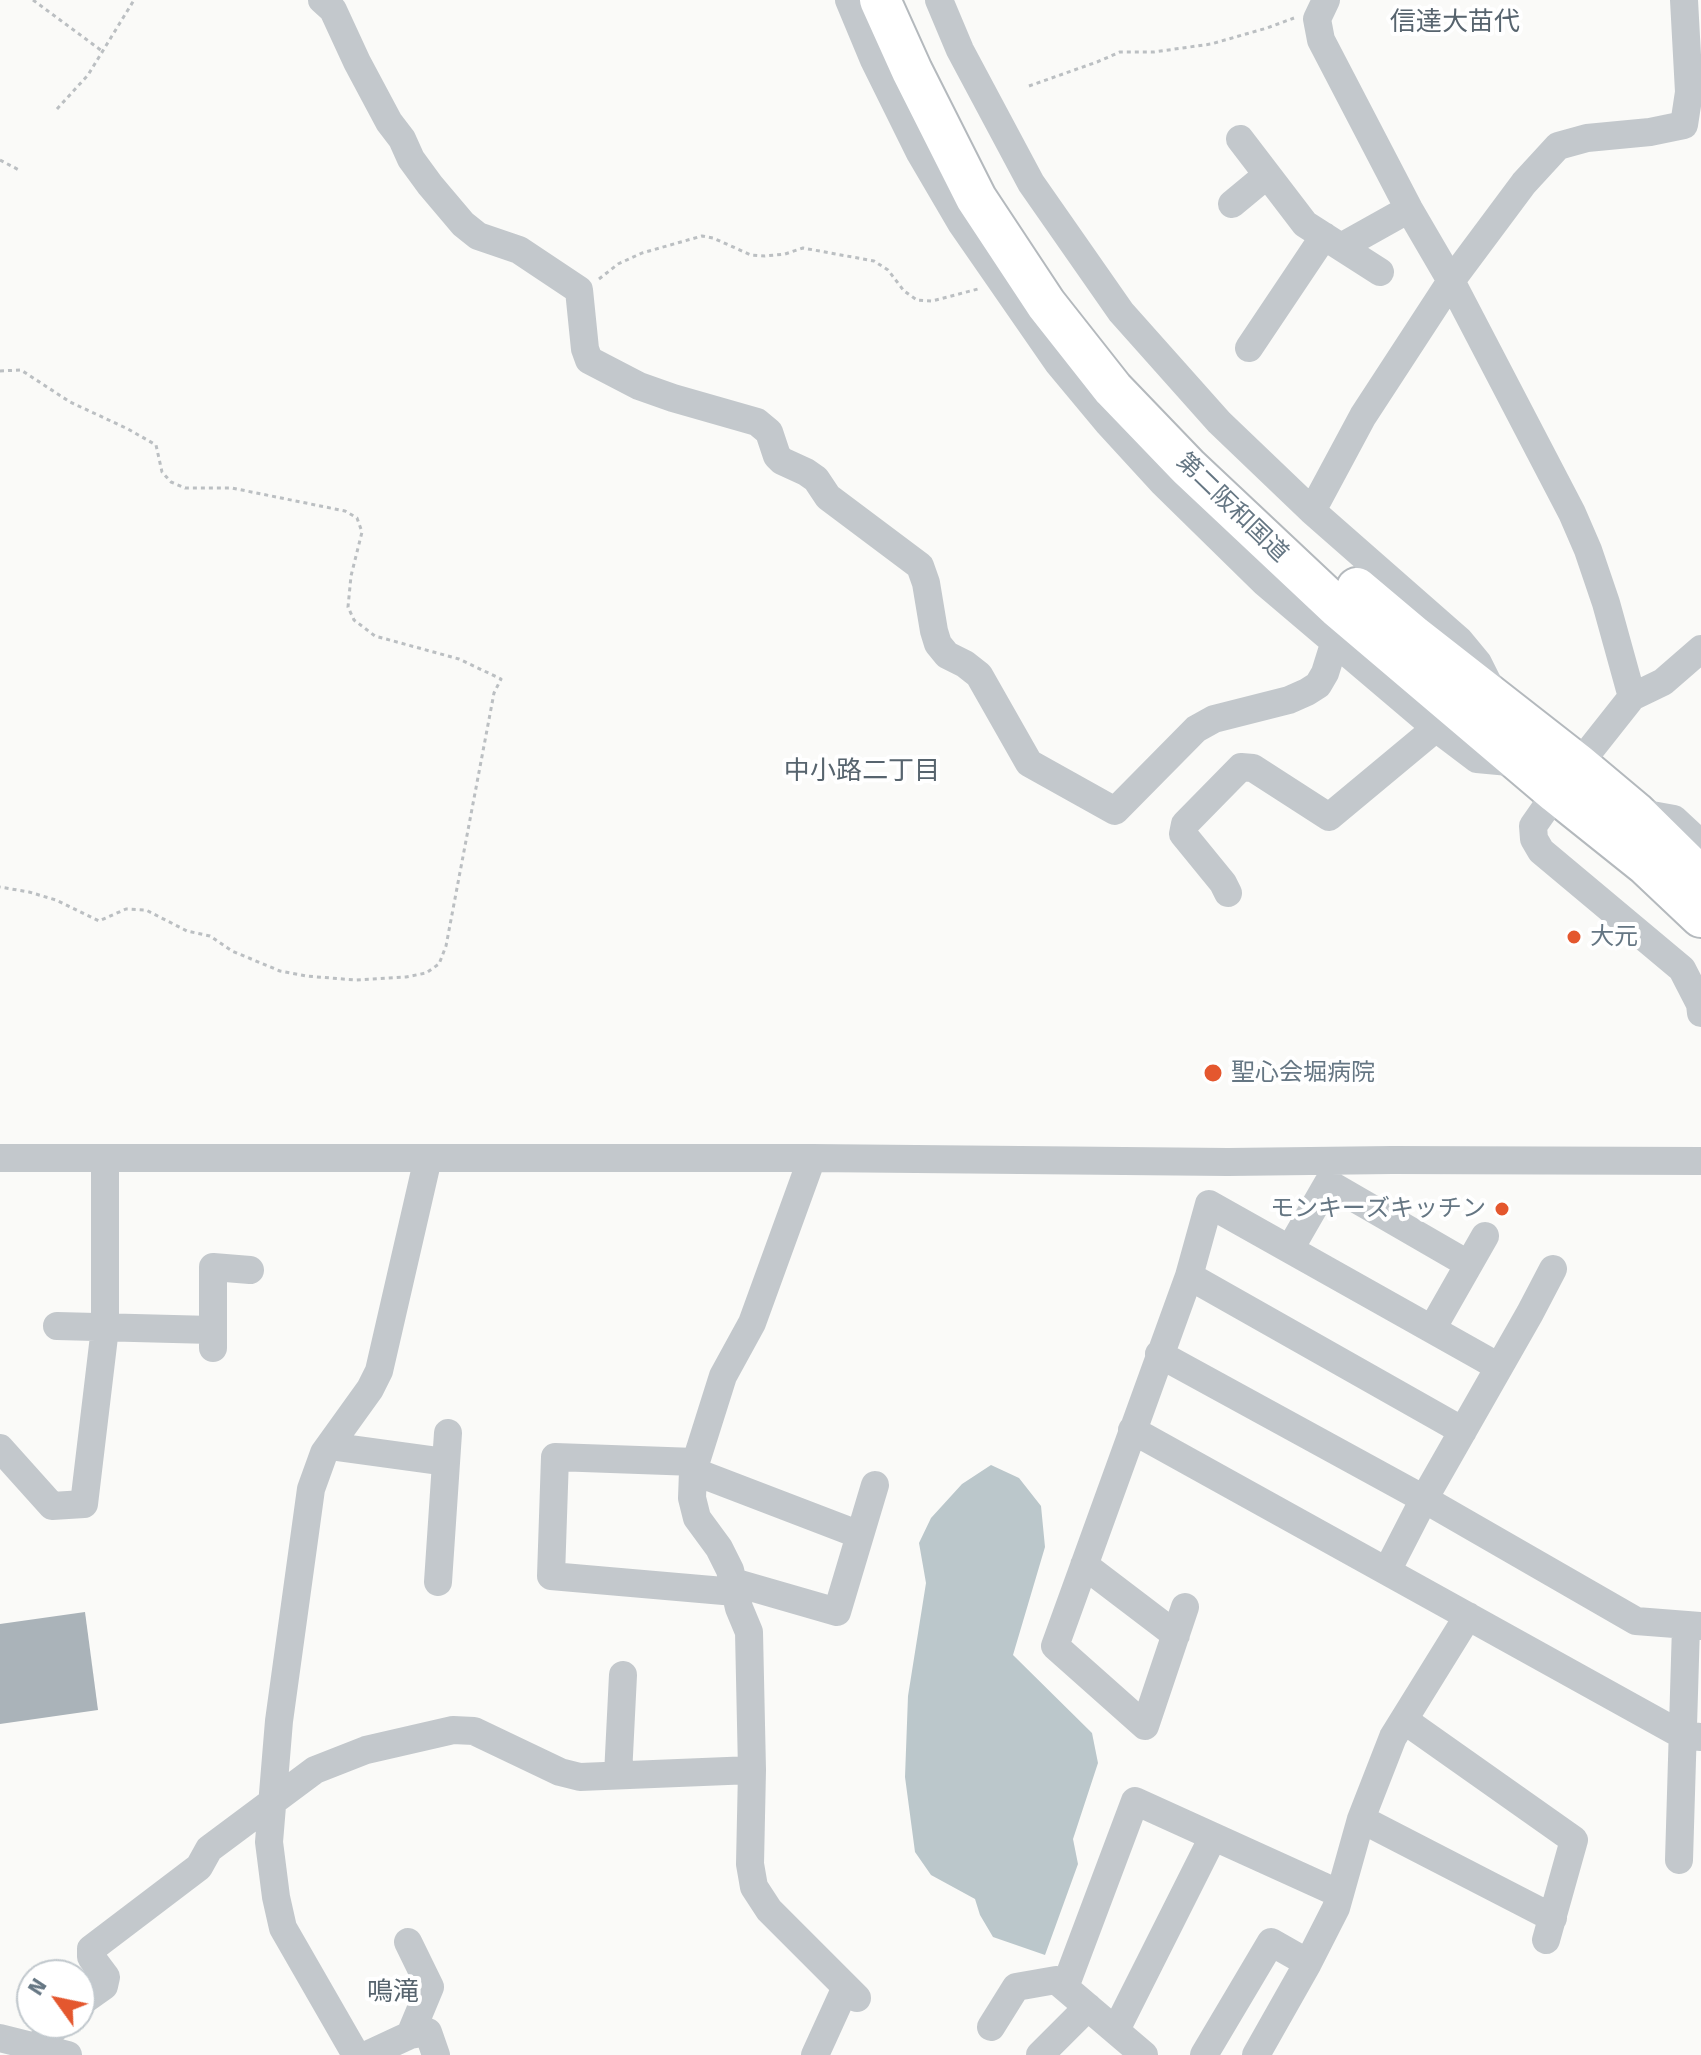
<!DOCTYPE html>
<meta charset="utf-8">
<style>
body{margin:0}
#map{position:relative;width:1701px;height:2055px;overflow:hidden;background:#fafaf8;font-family:"Fira Sans",sans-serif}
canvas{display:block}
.north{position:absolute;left:16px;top:1959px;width:80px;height:80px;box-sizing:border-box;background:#fff;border:2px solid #c1c8cd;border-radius:50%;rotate:303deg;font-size:22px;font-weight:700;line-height:32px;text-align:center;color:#657683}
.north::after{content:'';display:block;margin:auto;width:28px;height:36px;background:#e4572e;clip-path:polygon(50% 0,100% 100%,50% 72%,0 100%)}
</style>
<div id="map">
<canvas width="1701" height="2055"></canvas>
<div class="north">N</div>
</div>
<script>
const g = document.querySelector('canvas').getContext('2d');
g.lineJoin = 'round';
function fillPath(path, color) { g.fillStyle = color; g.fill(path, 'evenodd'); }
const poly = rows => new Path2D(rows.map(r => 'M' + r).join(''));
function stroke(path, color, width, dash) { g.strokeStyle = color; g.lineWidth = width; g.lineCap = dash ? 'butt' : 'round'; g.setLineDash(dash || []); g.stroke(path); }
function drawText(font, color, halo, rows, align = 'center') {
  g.font = font + ' "Fira Sans","Noto Sans JP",sans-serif'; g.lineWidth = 8; g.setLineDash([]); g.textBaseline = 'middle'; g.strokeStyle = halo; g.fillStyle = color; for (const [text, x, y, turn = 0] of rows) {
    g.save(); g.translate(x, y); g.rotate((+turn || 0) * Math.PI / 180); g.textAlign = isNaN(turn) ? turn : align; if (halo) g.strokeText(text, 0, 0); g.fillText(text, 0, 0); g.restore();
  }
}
const water = poly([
 [991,1465,1019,1478,1041,1506,1045,1547,1013,1655,1092,1733,1098,1763,1073,1839,1078,1864,1045,1955,993,1937,980,1915,975,1899,931,1875,915,1852,905,1777,908,1696,926,1583,919,1543,931,1518,962,1484]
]);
const building = poly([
 [85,1612,98,1710,0,1724,0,1624]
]);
const path = poly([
 [33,0,102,51],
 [1029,86,1097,62,1120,52,1154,52,1211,44,1267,28,1294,18],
 [57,109,88,75,134,0],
 [0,160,19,170],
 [599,279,618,264,642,253,702,236,713,238,751,255,765,256,785,254,803,248,874,261,888,270,904,291,917,300,932,301,978,289],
 [0,371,21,370,70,402,128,429,156,445,162,472,171,482,185,488,232,488,345,511,357,518,362,532,351,576,348,607,354,620,375,636,459,659,501,679,494,693,446,946,439,964,426,973,406,977,355,980,306,976,280,971,232,951,210,936,187,931,146,910,126,909,99,921,56,900,29,892,0,887]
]);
const minor = poly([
 [322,0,333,10,357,62,389,122,402,139,411,159,430,185,463,224,478,236,519,250,579,290,585,349,589,360,639,386,673,398,757,422,769,432,777,456,782,461,806,472,816,479,828,497,920,566,926,583,934,631,938,644,947,655,965,664,979,675,1029,763,1115,811,1196,729,1214,719,1289,700,1307,692,1318,685,1325,673,1335,641],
 [849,0,874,60,920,153,961,223,1058,363,1108,423,1163,483,1264,582,1436,728,1477,759,1520,763],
 [939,0,960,50,1031,183,1121,312,1219,422,1312,511,1459,640,1478,663,1492,691],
 [1326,0,1317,19,1321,40,1409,209,1451,281,1572,513,1588,550,1606,603,1632,697],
 [1240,139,1305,224,1380,272],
 [1232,204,1267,175],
 [1341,247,1409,209],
 [1249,348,1324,236],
 [1312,511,1363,416,1451,281,1524,183,1558,146,1587,138,1650,132,1684,125,1689,92,1684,0],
 [1701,649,1663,682,1632,697,1556,793,1533,826,1534,839,1541,851,1682,969,1700,1004,1701,1013],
 [1635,812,1674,819,1701,844],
 [1228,893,1223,883,1183,834,1185,824,1241,767,1253,768,1329,817,1436,728],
 [0,1158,812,1158,1228,1162,1392,1160,1701,1161],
 [812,1158,752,1323,723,1376,693,1471,692,1498,697,1518,719,1548,730,1570,739,1608,749,1632,752,1770,750,1864,754,1887,769,1910,857,1998],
 [1290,1249,1328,1183,1468,1264],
 [1189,1276,1463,1431],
 [57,1326,212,1330],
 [1432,1329,1485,1236],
 [213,1348,213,1267,250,1270],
 [1159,1354,1424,1499,1636,1621,1701,1626],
 [1132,1430,1682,1735,1701,1737],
 [329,1446,446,1462],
 [0,1448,52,1506,84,1504,105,1328,105,1159],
 [695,1462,555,1457,551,1576,735,1592],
 [693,1471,860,1535],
 [1084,1565,1176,1635],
 [1387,1571,1424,1499,1530,1313,1553,1269],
 [438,1582,448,1433],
 [733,1582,837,1612,875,1485],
 [1185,1607,1145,1726,1055,1646,1189,1276,1209,1204,1499,1367],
 [1404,1720,1574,1840,1546,1940],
 [618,1775,623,1675],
 [1361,1819,1553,1918],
 [1679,1860,1686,1626],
 [1065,1987,1135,1801,1340,1894],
 [80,2003,104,1986,106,1977,91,1957,91,1949,199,1867,209,1849,315,1770,366,1750,453,1730,474,1731,560,1772,580,1777,752,1770],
 [991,2027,1016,1987,1056,1980,1144,2055],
 [1116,2030,1213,1837],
 [410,2035,428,2032,436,2055],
 [0,2038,68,2055],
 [36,2047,60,2023],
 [356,2055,283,1928,276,1897,269,1842,279,1721,311,1489,324,1453,370,1389,379,1371,428,1158],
 [367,2055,410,2035,430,1987,408,1942],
 [815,2055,846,1987],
 [1040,2055,1088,2007],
 [1204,2055,1271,1942,1308,1963],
 [1256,2055,1308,1963,1336,1908,1361,1819,1393,1737,1468,1616]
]);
const highway = poly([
 [880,0,912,71,976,198,1046,304,1113,389,1188,467,1337,607,1556,793,1646,865,1701,917],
 [1357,588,1414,636,1579,765,1635,812,1701,877]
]);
const markers = [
 [1574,937,8,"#e4572e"],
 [1213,1073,10,"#e4572e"],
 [1502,1209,8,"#e4572e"]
];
const streetNames = [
 ["第二阪和国道",1232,508,44]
];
const poiNames = [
 ["大元",1590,937],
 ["聖心会堀病院",1231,1073],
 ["モンキーズキッチン",1486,1209,"right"]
];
const neighbourhoodNames = [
 ["信達大苗代",1455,23],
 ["中小路二丁目",862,772],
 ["鳴滝",393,1993]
];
fillPath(water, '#bbc7cb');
fillPath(building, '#aab3b9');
stroke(highway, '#b4b9bd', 44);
stroke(path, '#bbbfc2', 3, [4, 4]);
stroke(minor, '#c3c8cc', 28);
stroke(highway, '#fff', 40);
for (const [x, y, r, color] of markers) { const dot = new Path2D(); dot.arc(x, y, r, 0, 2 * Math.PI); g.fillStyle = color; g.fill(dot); stroke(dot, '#fff', 3); }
drawText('24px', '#657683', '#fff', streetNames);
drawText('24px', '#657683', '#fff', poiNames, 'left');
drawText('26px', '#57646e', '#fff', neighbourhoodNames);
</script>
